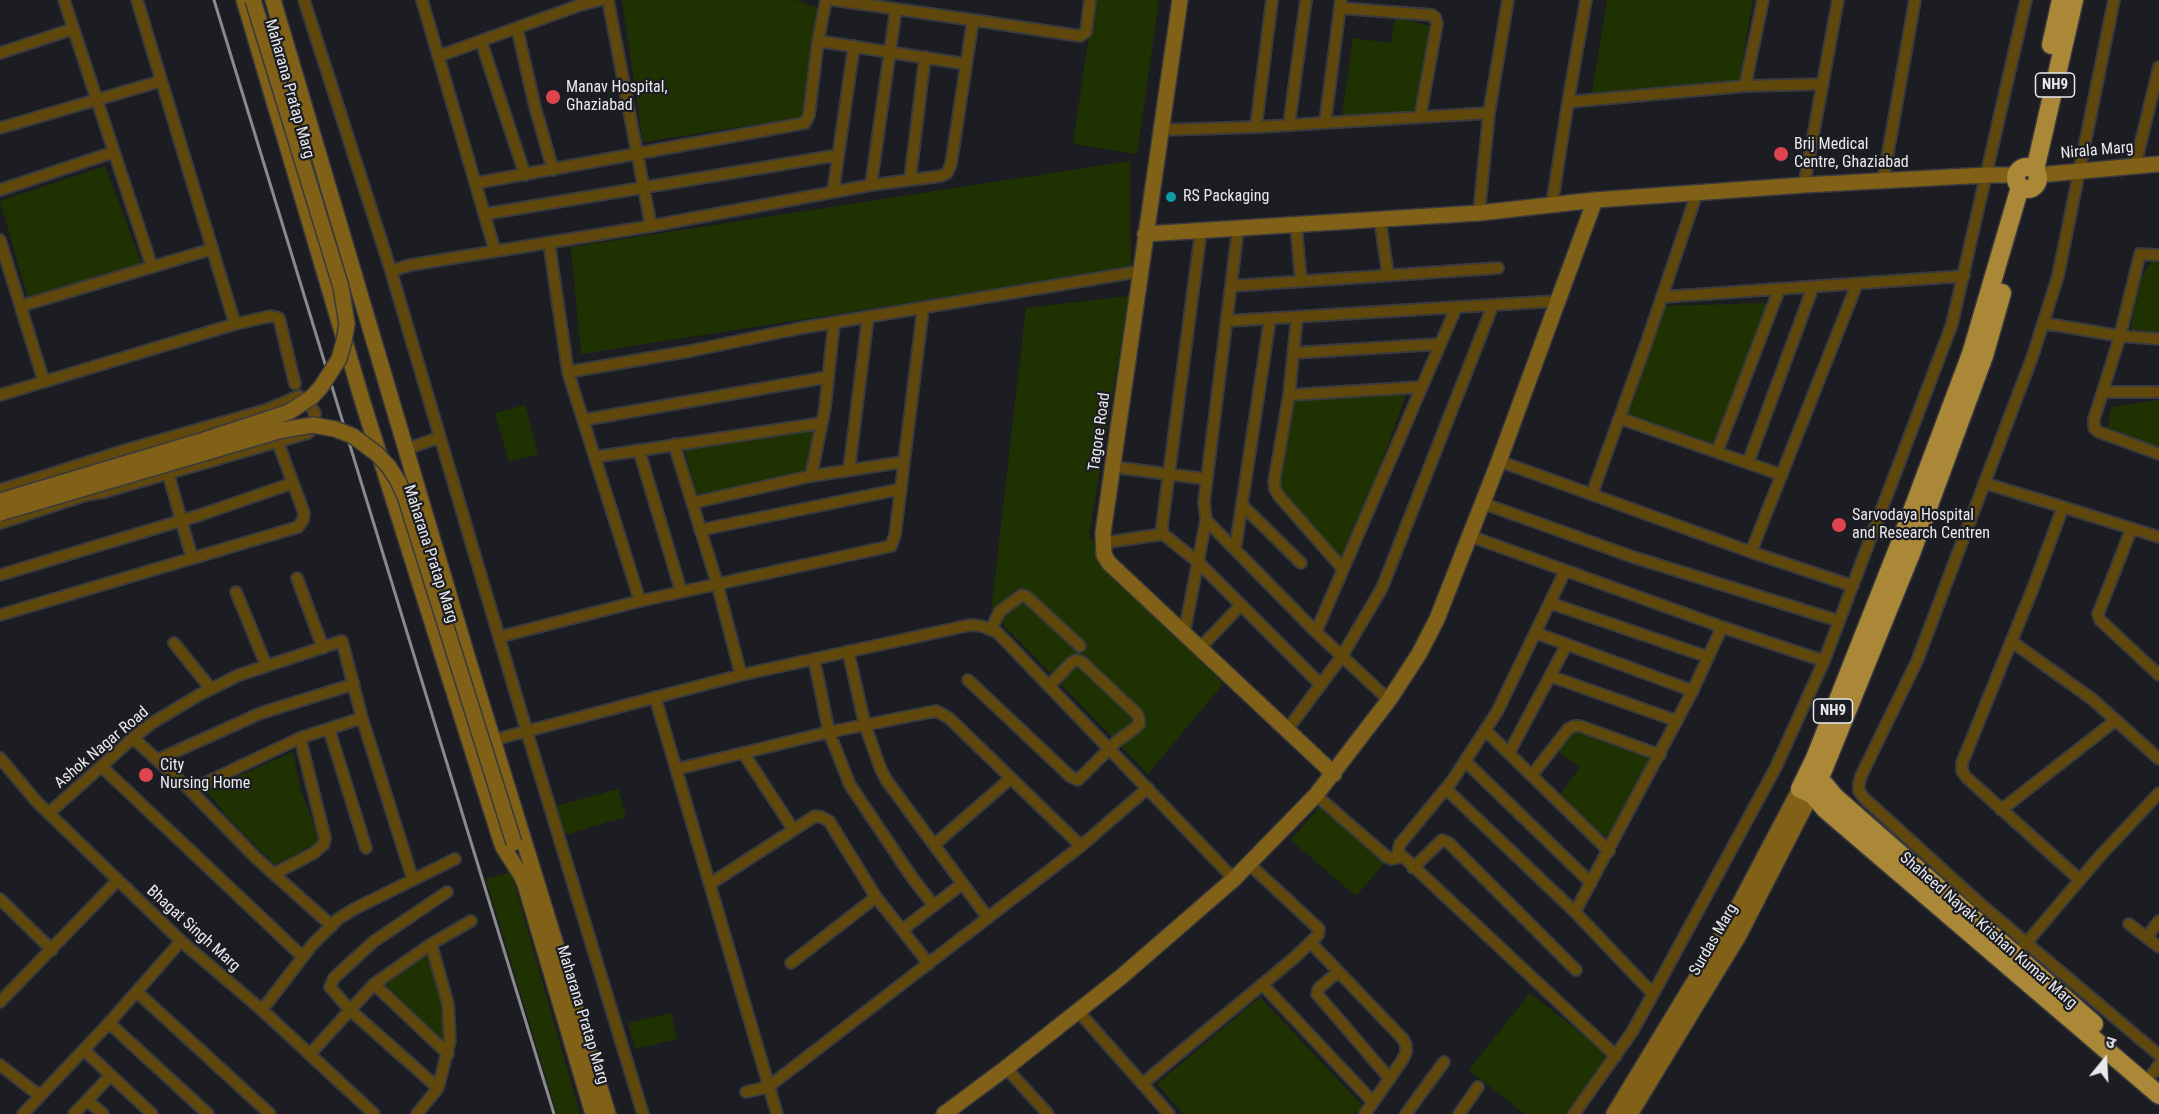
<!DOCTYPE html>
<meta charset="utf-8">
<style>
body{margin:0}
#map{position:relative;width:2159px;height:1114px;overflow:hidden;background:#1c1d22;font-family:"Roboto Condensed","Noto Sans Devanagari",sans-serif}
canvas{display:block}
.north{position:absolute;left:2075px;top:1030px;width:60px;height:60px;-webkit-text-stroke:4px #1c1d22;paint-order:stroke;rotate:18deg;font-size:16px;font-weight:700;line-height:24px;text-align:center;color:#e9eaed}
.north::after{content:'';display:block;margin:auto;width:21px;height:27px;background:#e9eaed;clip-path:polygon(50% 0,100% 100%,50% 72%,0 100%)}
</style>
<div id="map">
<canvas width="2159" height="1114"></canvas>
<div class="north">उ</div>
</div>
<script>
const g = document.querySelector('canvas').getContext('2d');
g.lineJoin = 'round';
function fillPath(path, color) { g.fillStyle = color; g.fill(path, 'evenodd'); }
const poly = rows => new Path2D(rows.map(r => 'M' + r).join(''));
function stroke(path, color, width, dash) { g.strokeStyle = color; g.lineWidth = width; g.lineCap = dash ? 'butt' : 'round'; g.setLineDash(dash || []); g.stroke(path); }
function drawText(font, color, halo, rows, align = 'center') {
  g.font = font + ' "Roboto Condensed",sans-serif'; g.lineWidth = 4.5; g.setLineDash([]); g.textBaseline = 'middle'; g.strokeStyle = halo; g.fillStyle = color; for (const [text, x, y, turn = 0] of rows) {
    g.save(); g.translate(x, y); g.rotate((+turn || 0) * Math.PI / 180); g.textAlign = isNaN(turn) ? turn : align; if (halo) g.strokeText(text, 0, 0); g.fillText(text, 0, 0); g.restore();
  }
}
const green = poly([
 [622,0,795,0,819,8,803,117,643,142],
 [1094,0,1159,0,1137,154,1073,144],
 [1607,0,1753,0,1739,81,1592,93],
 [1396,17,1430,26,1418,115,1342,116,1353,38,1390,43],
 [1130,161,1131,268,581,354,571,247],
 [105,166,142,264,28,298,0,201],
 [2156,254,2159,264,2159,333,2131,331,2136,287],
 [1129,296,1089,536,1223,684,1148,774,991,612,1026,308],
 [1767,303,1718,446,1628,415,1665,306],
 [1289,395,1406,395,1343,569,1271,481],
 [2159,400,2159,452,2107,435,2111,407],
 [525,405,538,454,509,462,495,413],
 [818,427,810,472,697,496,684,448],
 [1581,729,1652,755,1607,839,1560,795,1580,767,1557,751,1570,732],
 [293,752,301,791,320,840,277,867,230,820,206,790],
 [618,789,626,817,564,835,556,806],
 [1322,804,1387,860,1356,896,1291,840],
 [511,872,580,1114,557,1114,486,879],
 [428,953,440,997,445,1043,385,984],
 [1530,993,1613,1058,1568,1114,1525,1114,1469,1070],
 [1260,997,1363,1106,1356,1114,1184,1114,1157,1084],
 [671,1013,677,1039,635,1049,628,1023]
]);
const street = poly([
 [64,0,152,267],
 [137,0,235,324],
 [304,0,391,271,527,732,643,1114],
 [422,0,495,251],
 [608,0,651,226],
 [2114,0,2058,276,2033,355,1917,661,1861,776,1859,783,1859,791,1864,798,1977,901,2159,1055],
 [1340,8,1432,15,1435,17,1437,24,1420,117],
 [973,20,1080,36,1086,32,1090,0],
 [517,28,535,107,553,170],
 [481,41,525,175],
 [818,41,966,64],
 [0,53,73,29],
 [439,56,580,5,600,0],
 [1745,86,1763,0],
 [1568,102,1745,86,1823,84],
 [1325,123,1341,0],
 [1289,125,1306,0],
 [1256,127,1272,0],
 [0,128,161,81],
 [1161,130,1256,127,1489,113],
 [2135,166,2159,67],
 [910,180,925,57],
 [1883,181,1915,0],
 [476,183,805,123,809,115,818,41,826,0],
 [871,185,896,9],
 [1804,185,1838,0],
 [0,190,114,152],
 [833,192,854,46],
 [1552,204,1568,102,1586,0],
 [1479,213,1489,113,1508,0],
 [485,214,838,155],
 [1380,220,1388,275],
 [1296,225,1301,281],
 [1238,229,1204,502,1206,520,1316,632,1389,700],
 [1201,231,1162,526,1163,534,1198,562,1321,685],
 [0,240,44,382],
 [549,243,568,372,640,601],
 [2159,255,2140,254,2120,336,2094,419,2094,428,2099,432,2159,454],
 [391,271,410,265,651,226,871,185,941,176,947,173,951,164,973,20,834,0],
 [1231,286,1498,268],
 [1662,297,1964,276],
 [21,306,212,249],
 [1297,317,1289,395,1274,482,1275,489,1279,496,1343,569],
 [1227,321,1557,301],
 [2043,323,2120,336,2159,339],
 [1293,353,1440,344],
 [568,372,690,351,801,328,1142,271],
 [2103,392,2159,392],
 [0,395,235,324,271,316,279,318,295,384],
 [1289,395,1421,387],
 [1619,418,1782,475],
 [583,420,828,377],
 [674,444,717,583,741,675],
 [407,449,440,437],
 [639,450,681,591],
 [1717,452,1779,290],
 [595,457,822,423],
 [1499,461,1751,552,1853,586],
 [1748,463,1813,287],
 [1113,467,1207,479],
 [849,470,868,317],
 [168,473,192,558],
 [811,476,903,462],
 [1984,483,2063,507],
 [0,490,129,449,266,410,299,396,308,402,315,413,313,428,308,433,104,492,86,495,0,523],
 [1592,494,1646,344,1697,193],
 [692,503,811,476,825,408,834,323],
 [1482,503,1633,557,1839,621],
 [1242,505,1301,563],
 [700,530,901,489],
 [2131,530,2098,614,2100,620,2159,675],
 [1470,536,1722,627,1824,661],
 [1102,543,1163,534],
 [1235,550,1270,319],
 [1751,552,1857,284],
 [1565,571,1497,712,1452,781,1400,844,1398,852,1616,1056],
 [0,575,200,515,293,483],
 [297,578,323,648],
 [236,592,266,665],
 [1550,603,1708,657],
 [0,615,298,527,303,520,304,513,276,437],
 [991,629,1000,611,1022,595,1027,597,1080,646],
 [1316,632,1456,308],
 [1536,633,1693,691],
 [1184,634,1206,520],
 [499,637,640,601,891,546,895,535,923,309],
 [2011,641,2092,699,2159,759],
 [174,643,211,689],
 [1200,648,1241,605],
 [848,651,865,725,881,770,887,781,988,918],
 [814,659,829,732,850,785,911,876,934,906],
 [1550,676,1677,721],
 [968,680,1071,777,1078,780,1116,742,1135,728,1139,724,1139,719,1137,714,1082,662,1076,660,1071,663,1049,686],
 [655,697,777,1114],
 [329,729,366,848],
 [1287,730,1342,656,1382,588,1493,305],
 [1485,730,1609,851],
 [133,738,190,790,256,858,332,926],
 [493,740,741,675,970,625,981,626,997,632,1234,879],
 [1509,753,1567,644],
 [744,754,793,829],
 [0,758,37,802,181,941,262,1010,374,1114],
 [157,760,261,713,354,684],
 [1465,761,1591,883],
 [102,767,303,957],
 [677,769,829,732,936,711,949,718,1081,846],
 [1532,775,1568,729,1574,726,1580,726,1660,755],
 [1446,789,1575,912,1653,994],
 [190,790,300,738,362,718],
 [1316,795,1387,857,1392,859,1401,857],
 [2001,810,2116,720],
 [49,813,133,738,152,723,199,695,239,675,342,641,362,718,413,880],
 [934,845,1011,778],
 [1413,868,1442,840,1449,843,1576,970],
 [274,874,314,853,324,844,325,838,300,738],
 [2080,880,1967,778,1962,771,1962,763,2033,588,2063,507,2159,537],
 [710,884,815,816,821,817,829,821,876,897,929,964],
 [0,899,52,950],
 [1575,912,1692,692,1722,627],
 [2129,924,2159,947],
 [902,930,962,884],
 [2147,937,2159,921],
 [1311,943,1403,1039,1406,1045,1406,1052,1403,1059,1365,1114],
 [2022,948,2101,855,2159,793],
 [791,963,876,897],
 [1338,972,1319,988,1317,994,1390,1079],
 [374,984,448,1054],
 [1262,984,1373,1102],
 [137,992,270,1114],
 [0,1002,118,880],
 [262,1010,312,945,338,919,354,909,455,859],
 [1078,1011,1169,1114],
 [109,1023,208,1114],
 [84,1050,152,1114],
 [310,1054,374,984,431,944,471,921],
 [0,1065,40,1096],
 [1006,1068,1048,1114],
 [2152,1074,2159,1065],
 [1142,1084,1293,959,1318,935,1319,929,1249,864],
 [438,1088,350,1010,330,987,334,978,373,942,447,892],
 [746,1092,768,1087,1081,846,1148,788],
 [87,1100,103,1114],
 [23,1114,109,1023,181,941],
 [74,1114,111,1075],
 [417,1114,438,1088,450,1041,448,1004,431,944],
 [1406,1114,1444,1062],
 [1459,1114,1478,1087],
 [1574,1114,1632,1032,1653,994,1776,767,1824,661,1952,324,2026,0]
]);
const secondary = poly([
 [244,0,363,403,499,835,503,847,521,875,525,884,593,1114],
 [273,0,468,659,608,1114],
 [1180,0,1103,533,1104,555,1109,563,1334,774],
 [2038,175,2159,164],
 [1145,234,1479,213,1595,200,1804,185,1987,175,2016,175],
 [944,1114,1006,1068,1121,977,1234,879,1316,795,1389,700,1419,654,1437,619,1499,461,1595,200],
 [1614,1114,1728,926,1800,789],
 [1630,1114,1739,935,1816,785]
]);
const highway = poly([
 [2051,45,2061,0],
 '2016 178a11 11 0 1 1 22 0a11 11 0 1 1-22 0Z',
 [2035,170,2074,0],
 [2020,187,1971,354,1899,546,1815,758,1800,789,1812,794,1826,810,2159,1095],
 [1809,774,1825,785,1835,797,2094,1024],
 [1819,780,1912,551,1984,356,2002,293]
]);
const rail = poly([
 [214,0,554,1114]
]);
const secondaryBridge = poly([
 [0,501,198,442,289,412,312,397,321,387,339,359,344,341,347,324,341,287,253,0],
 [0,513,282,430,313,425,335,429,353,436,377,454,389,467,398,481,405,496,514,843]
]);
const markers = [
 [553,97,8,"#e0444e"],
 [1781,154,8,"#e0444e"],
 [1171,197,6,"#0f9aa8"],
 [1839,525,8,"#e0444e"],
 [146,775,8,"#e0444e"]
];
const shields = [
 [2055,85,39],
 [1833,711,39]
];
const shieldNames = [
 ["NH9",2055,85],
 ["NH9",1833,711]
];
const poiNames = [
 ["Manav Hospital,",566,88],
 ["Ghaziabad",566,106],
 ["Brij Medical",1794,145],
 ["Centre, Ghaziabad",1794,163],
 ["RS Packaging",1183,197],
 ["Sarvodaya Hospital",1852,516],
 ["and Research Centren",1852,534],
 ["City",160,766],
 ["Nursing Home",160,784]
];
const streetNames = [
 ["Maharana Pratap Marg",289,89,74],
 ["Nirala Marg",2097,151,-5],
 ["Tagore Road",1100,432,-82],
 ["Maharana Pratap Marg",430,554,72],
 ["Ashok Nagar Road",102,748,-40],
 ["Bhagat Singh Marg",193,929,42],
 ["Shaheed Nayak Krishan Kumar Marg",1988,931,41],
 ["Surdas Marg",1714,940,-60],
 ["Maharana Pratap Marg",582,1015,73]
];
fillPath(green, '#203100');
stroke(street, '#393a3e', 14);
stroke(secondary, '#393a3e', 18);
stroke(highway, '#393a3e', 21);
stroke(street, '#60480d', 10);
stroke(secondary, '#806117', 15);
stroke(highway, '#ab8738', 18);
stroke(rail, '#898a8e', 3);
stroke(secondaryBridge, '#393a3e', 18, []);
stroke(secondaryBridge, '#806117', 15);
for (const [x, y, r, color] of markers) { const dot = new Path2D(); dot.arc(x, y, r, 0, 2 * Math.PI); g.fillStyle = color; g.fill(dot); stroke(dot, '#1c1d22', 2); }
for (const [x, y, w] of shields) { const box = new Path2D(); box.roundRect(x - w / 2, y - 12, w, 24, 4.5); g.fillStyle = '#1c1d22'; g.fill(box); stroke(box, '#e9eaed', 1.5); }
drawText('bold 15px', '#e9eaed', null, shieldNames);
drawText('16px', '#e9eaed', '#1c1d22', poiNames, 'left');
drawText('16px', '#e9eaed', '#1c1d22', streetNames);
</script>
